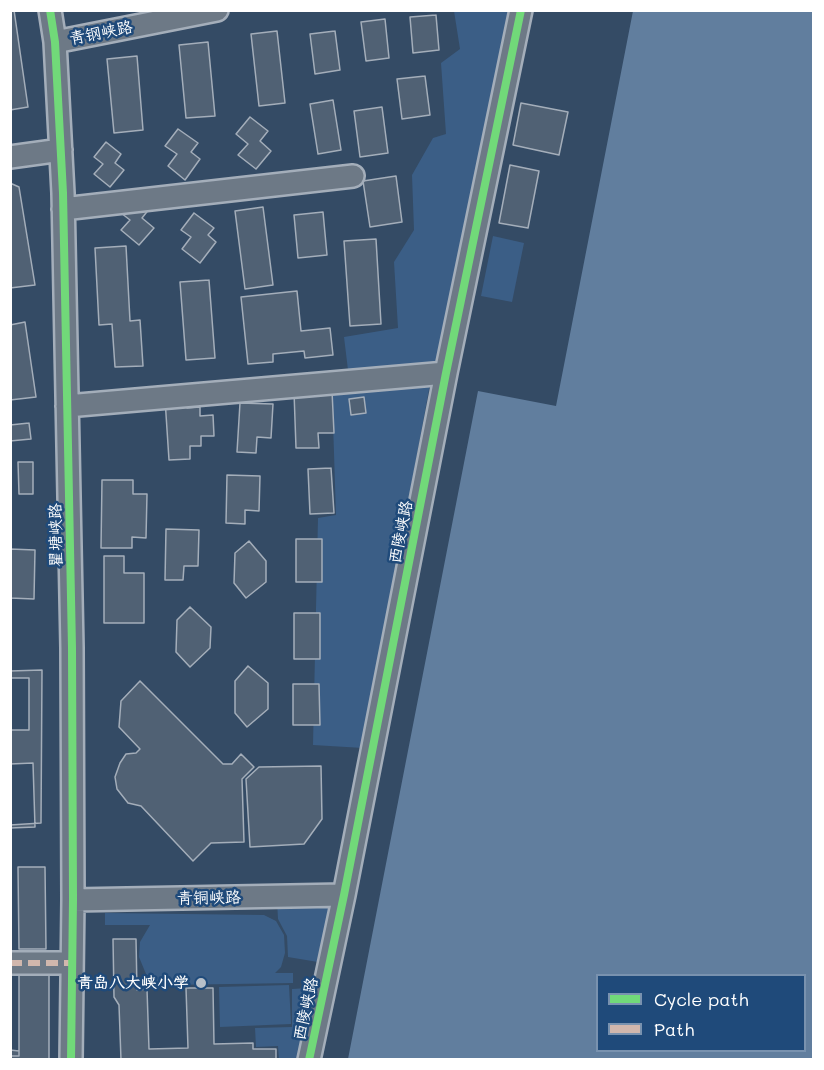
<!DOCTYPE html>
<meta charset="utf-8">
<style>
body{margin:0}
#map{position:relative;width:824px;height:1070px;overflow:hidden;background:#344b65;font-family:Mali,sans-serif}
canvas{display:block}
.frame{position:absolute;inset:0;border:12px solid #fff;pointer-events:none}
.legend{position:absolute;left:596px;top:974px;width:210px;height:78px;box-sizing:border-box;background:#1f4a7a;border:2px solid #7992af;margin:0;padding:8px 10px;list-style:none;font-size:18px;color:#fff}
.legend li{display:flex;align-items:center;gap:12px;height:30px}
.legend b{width:30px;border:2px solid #7992af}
</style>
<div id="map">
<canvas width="824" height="1070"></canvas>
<div class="frame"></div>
<ul class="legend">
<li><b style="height:8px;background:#71d979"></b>Cycle path</li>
<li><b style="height:8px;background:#d1b7ad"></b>Path</li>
</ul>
</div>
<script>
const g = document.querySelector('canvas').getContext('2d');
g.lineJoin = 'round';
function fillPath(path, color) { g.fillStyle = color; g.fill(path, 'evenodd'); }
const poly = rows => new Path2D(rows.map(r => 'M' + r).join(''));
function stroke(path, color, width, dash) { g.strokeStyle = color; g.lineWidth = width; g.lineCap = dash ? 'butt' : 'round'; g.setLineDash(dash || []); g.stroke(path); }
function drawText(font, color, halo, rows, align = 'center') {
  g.font = font + ' Mali,"LXGW WenKai TC",sans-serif'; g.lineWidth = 5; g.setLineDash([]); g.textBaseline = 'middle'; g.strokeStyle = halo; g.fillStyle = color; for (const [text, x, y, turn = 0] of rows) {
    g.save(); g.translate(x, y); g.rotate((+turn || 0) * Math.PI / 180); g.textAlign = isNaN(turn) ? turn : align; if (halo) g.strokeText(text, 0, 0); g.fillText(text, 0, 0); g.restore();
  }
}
const green = poly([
 [454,11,510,11,436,362,348,370,344,337,398,328,394,262,414,230,412,175,433,138,446,134,441,63,460,49],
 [493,236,524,243,512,302,481,296],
 [430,384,363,748,313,745,318,518,336,515,332,391],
 [277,900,324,900,329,909,318,962,288,957,287,936,278,919],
 [105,913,264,915,276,921,284,935,285,953,281,967,275,973,293,973,293,983,168,985,155,981,146,974,139,957,140,942,150,925,105,925],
 [289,985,291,1024,220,1027,219,987],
 [308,988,312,994,299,1059,279,1059,278,1046,256,1047,255,1028,292,1027,292,989]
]);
const water = poly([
 [633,11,813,11,813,1059,348,1059,478,391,556,406],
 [598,976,804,976,804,1050,598,1050]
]);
const building = poly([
 [10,10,14,10,28,107,10,110,10,10],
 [436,15,439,50,413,53,410,17,436,15],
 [385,19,389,58,366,61,361,22,385,19],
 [277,31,285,103,259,106,251,34,277,31],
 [335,31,340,70,315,74,310,34,335,31],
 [208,42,215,116,186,118,179,45,208,42],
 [137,56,143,130,114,133,107,59,137,56],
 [425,76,430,115,402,119,397,79,425,76],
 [333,100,341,150,318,154,310,104,333,100],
 [521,103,568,112,559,155,513,145,521,103],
 [382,107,388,153,360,157,354,111,382,107],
 [250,117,268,131,260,141,271,151,256,169,238,155,248,144,236,134,250,117],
 [178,129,198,143,191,152,200,159,185,180,168,166,177,154,165,146,178,129],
 [106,142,121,154,115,163,124,170,110,187,94,174,103,164,94,157,106,142],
 [510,165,539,171,528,228,499,223,510,165],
 [396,176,402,222,370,227,363,181,396,176],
 [10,183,19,187,35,285,10,288,10,183],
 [263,207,273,285,245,289,235,211,263,207],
 [150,208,142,218,154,228,139,245,121,230,130,220,121,213,150,208],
 [323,212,327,255,298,258,294,215,323,212],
 [194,213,214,228,208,235,216,242,200,263,182,249,191,237,181,230,194,213],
 [376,239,381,324,350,326,344,241,376,239],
 [126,246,130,321,140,320,143,366,115,367,112,324,99,325,95,248,126,246],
 [209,280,215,358,186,360,180,282,209,280],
 [297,291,301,331,330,328,333,355,305,358,304,351,273,354,273,362,248,364,241,297,297,291],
 [25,322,36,397,10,400,10,325,25,322],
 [332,391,334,433,318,433,319,448,296,448,294,392,332,391],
 [364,397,366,413,351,415,349,399,364,397],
 [187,398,187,408,200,407,200,416,213,415,214,436,201,436,201,446,190,446,190,459,169,460,165,399,187,398],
 [240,403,273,404,271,438,257,437,256,453,237,452,240,403],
 [29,423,31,439,10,441,10,425,29,423],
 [18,462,33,462,33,494,19,494,18,462],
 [331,468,334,513,310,514,308,469,331,468],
 [227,475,260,476,259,511,245,510,245,524,226,523,227,475],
 [102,480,133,480,133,494,147,494,146,538,132,537,132,548,101,548,102,480],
 [166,529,199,530,198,566,184,566,183,580,165,580,166,529],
 [296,539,322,539,322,582,296,582,296,539],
 [249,541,266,561,266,582,246,598,234,583,235,553,249,541],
 [10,549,35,550,34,599,10,598,10,549],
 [104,556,124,556,124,573,144,573,144,623,104,623,104,556],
 [190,607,211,627,210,648,190,667,176,652,177,620,190,607],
 [294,613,320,613,320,659,294,659,294,613],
 [248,666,268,683,268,709,247,727,235,713,235,681,248,666],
 [42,670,41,823,10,825,10,671,42,670],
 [10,678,29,678,29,730,10,730,10,678],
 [140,681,223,764,232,764,241,754,254,767,242,779,244,842,211,843,193,861,141,806,128,803,117,789,115,777,120,763,126,754,136,753,140,749,119,727,121,701,140,681],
 [293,684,319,684,320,725,293,725,293,684],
 [33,763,35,827,10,828,10,764,33,763],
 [321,766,322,819,304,844,250,847,246,779,259,767,321,766],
 [18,867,45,867,46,949,19,949,18,867],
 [113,939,136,939,137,990,147,989,149,1049,188,1048,186,988,213,988,214,1044,253,1043,253,1049,276,1049,276,1060,121,1060,119,1005,114,997,113,939],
 [19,974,49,974,49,1060,10,1060,10,1056,19,1056,19,974],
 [10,1050,19,1051,19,1056,10,1056,10,1050]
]);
const minor = poly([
 [50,10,55,42,63,193,72,648,73,900,71,1060],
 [55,42,217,10],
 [10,157,61,150],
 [63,209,353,176],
 [67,406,446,373],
 [73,900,344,895],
 [10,963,72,963],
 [309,1060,344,895,446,373,521,10]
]);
const quiet = poly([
 [10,963,72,963]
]);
const cycleway = poly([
 [50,10,55,42,63,193,72,648,73,900,71,1060],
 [309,1060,344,895,446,373,521,10]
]);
const markers = [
 [201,983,6,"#b8c0c9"]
];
const streetNames = [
 ["青钢峡路",101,33,-11],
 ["西陵峡路",401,532,-79],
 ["瞿塘峡路",56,535,-91],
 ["青铜峡路",209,898,-1],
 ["西陵峡路",306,1009,-78]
];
const poiNames = [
 ["青岛八大峡小学",189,983]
];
fillPath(green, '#3b5e86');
fillPath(water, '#617e9e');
fillPath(building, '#506174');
stroke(building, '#a4aeba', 1.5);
stroke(minor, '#a4aeba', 26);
stroke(minor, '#6d7986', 21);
stroke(quiet, '#d1b7ad', 6, [12, 6]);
stroke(cycleway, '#71d979', 8);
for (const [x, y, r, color] of markers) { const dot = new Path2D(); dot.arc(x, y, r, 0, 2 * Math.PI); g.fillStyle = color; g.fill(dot); stroke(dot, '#1f4a7a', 2); }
drawText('16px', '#fff', '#1f4a7a', streetNames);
drawText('bold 16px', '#fff', '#1f4a7a', poiNames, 'right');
</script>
